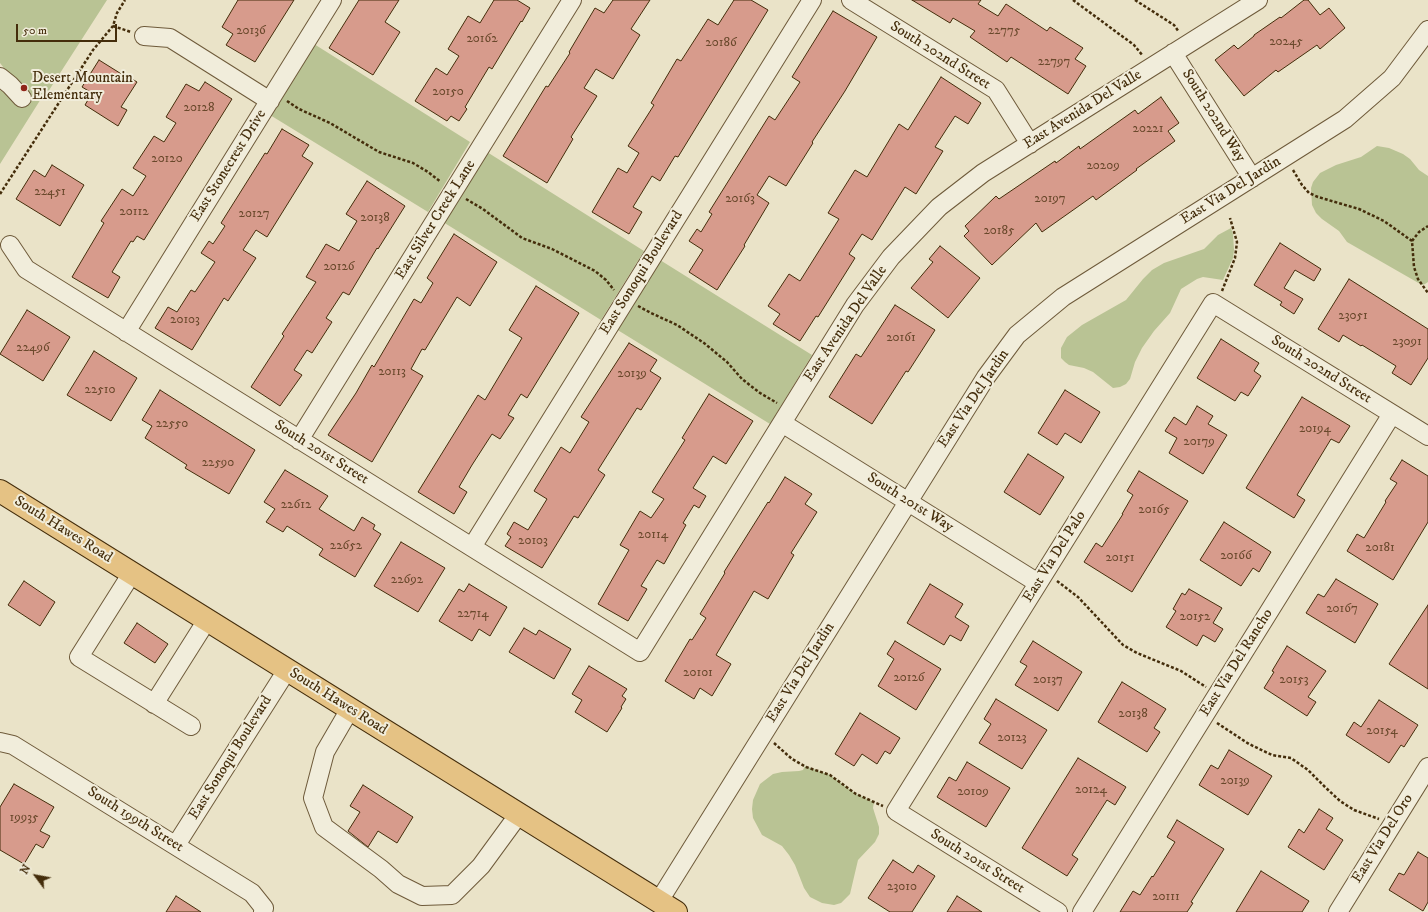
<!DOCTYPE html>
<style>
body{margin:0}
#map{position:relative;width:1428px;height:912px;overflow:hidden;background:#eae3c8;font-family:"IM FELL DW Pica",serif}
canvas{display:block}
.north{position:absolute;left:16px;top:856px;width:40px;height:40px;-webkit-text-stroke:3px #f1eddb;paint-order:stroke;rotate:302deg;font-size:11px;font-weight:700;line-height:16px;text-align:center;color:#442d0b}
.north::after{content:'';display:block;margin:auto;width:14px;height:18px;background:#442d0b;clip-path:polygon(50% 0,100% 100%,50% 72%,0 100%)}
.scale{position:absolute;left:16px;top:24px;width:101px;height:18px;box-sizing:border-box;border:2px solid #442d0b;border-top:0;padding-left:5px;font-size:12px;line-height:14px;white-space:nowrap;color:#442d0b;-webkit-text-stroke:3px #f1eddb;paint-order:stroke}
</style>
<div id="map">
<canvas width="1428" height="912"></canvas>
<div class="north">N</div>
<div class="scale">50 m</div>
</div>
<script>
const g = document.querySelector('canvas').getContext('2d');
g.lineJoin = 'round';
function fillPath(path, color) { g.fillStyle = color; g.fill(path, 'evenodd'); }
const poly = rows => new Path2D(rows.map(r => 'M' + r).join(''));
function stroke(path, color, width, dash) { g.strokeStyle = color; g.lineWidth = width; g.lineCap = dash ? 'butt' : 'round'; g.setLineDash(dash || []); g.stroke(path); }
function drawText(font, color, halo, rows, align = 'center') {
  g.font = font + ' "IM FELL DW Pica",serif'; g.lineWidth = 4; g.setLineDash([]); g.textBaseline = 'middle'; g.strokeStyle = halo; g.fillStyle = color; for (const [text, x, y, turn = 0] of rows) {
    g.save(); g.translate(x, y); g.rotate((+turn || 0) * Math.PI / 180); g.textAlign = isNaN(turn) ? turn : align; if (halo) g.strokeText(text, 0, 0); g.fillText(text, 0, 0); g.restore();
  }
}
const green = poly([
 [0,0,107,0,46,95,44,94,0,164,0,90,11,96,28,98,0,63],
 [314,44,470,142,428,212,270,115],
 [1377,146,1389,148,1403,154,1410,159,1419,170,1428,176,1428,282,1425,284,1422,285,1347,242,1339,231,1322,219,1316,213,1312,205,1311,188,1313,182,1320,173,1336,165,1361,157],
 [487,152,644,251,601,320,443,222],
 [1231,228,1233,234,1234,250,1233,258,1223,280,1203,277,1197,279,1181,289,1170,313,1154,331,1142,348,1135,362,1130,379,1126,384,1120,387,1113,388,1093,372,1084,368,1069,365,1065,362,1061,358,1061,348,1067,337,1082,325,1126,300,1143,279,1152,270,1164,263,1204,249,1218,235],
 [660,260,812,355,770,424,616,329],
 [805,766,830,775,856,794,874,802,873,808,879,827,879,834,875,842,858,860,850,894,841,903,834,905,822,903,810,897,804,888,795,865,789,855,782,846,762,835,753,818,752,809,753,800,760,784,773,774,782,772,799,771,803,770]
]);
const building = poly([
 [238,0,294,0,255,62,226,45,233,34,222,27,238,0],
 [359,0,399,0,385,22,400,32,373,75,329,48,359,0],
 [494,0,517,0,530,8,522,22,521,21,492,69,489,67,465,107,467,109,459,121,451,116,447,121,415,101,436,68,447,75,459,56,448,49,468,16,480,23,494,0],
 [613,0,650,0,631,29,640,35,613,79,596,69,584,88,597,96,571,137,573,139,547,183,503,156,546,86,548,87,570,53,569,52,595,8,604,13,613,0],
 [734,0,751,0,768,10,678,157,675,156,660,181,652,176,633,207,642,212,629,234,592,212,618,168,627,173,639,153,628,146,654,105,651,103,677,59,681,61,708,19,718,25,734,0],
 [912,0,981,0,978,4,998,16,1006,4,1047,31,1050,27,1083,48,1075,59,1086,66,1068,94,1011,57,1007,62,970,37,975,31,953,18,950,23,912,0],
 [1304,0,1308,0,1320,15,1329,8,1345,28,1320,49,1317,45,1278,72,1276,70,1244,96,1215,60,1234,45,1238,49,1254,36,1254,35,1280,17,1281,18,1304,0],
 [833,11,877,37,845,91,812,142,813,143,786,186,769,176,757,195,769,203,744,245,745,246,717,290,689,272,703,250,689,241,697,229,701,232,712,214,709,212,769,116,775,120,800,82,792,77,833,11],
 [99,60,123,75,124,74,137,82,121,107,127,110,118,126,85,105,92,93,82,87,99,60],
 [941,77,981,103,968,124,955,116,935,147,943,151,916,194,905,187,872,240,862,234,849,254,855,258,818,317,816,316,800,341,773,324,780,314,768,306,789,274,800,281,839,219,828,213,855,170,867,177,899,124,908,130,941,77],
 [205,82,232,99,144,240,137,236,133,242,131,241,112,272,120,277,108,298,72,277,104,223,101,221,122,189,133,196,146,176,133,168,154,136,164,142,176,123,166,117,186,84,199,91,205,82],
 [1161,97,1179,123,1168,131,1175,141,1136,169,1137,170,1096,200,1093,196,1042,232,1036,223,992,265,964,236,969,231,965,226,996,196,999,199,1055,161,1056,163,1079,146,1080,149,1135,110,1138,114,1161,97],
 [282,129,309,145,302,156,313,163,267,237,256,230,243,250,256,258,228,301,224,298,192,350,155,328,168,307,177,312,191,290,195,292,215,262,201,253,209,241,213,244,225,226,221,223,265,153,267,154,282,129],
 [52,165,84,185,60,226,16,199,34,170,45,177,52,165],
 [367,181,405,206,378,249,377,248,349,295,343,292,326,318,332,322,312,353,307,350,294,370,302,375,280,406,251,387,284,336,282,334,316,282,306,277,326,244,339,251,357,221,346,214,367,181],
 [454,234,497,262,470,306,457,297,425,350,422,349,411,369,423,376,372,462,328,435,356,393,372,365,374,367,414,299,421,303,433,283,427,278,454,234],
 [1280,243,1321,269,1314,281,1295,270,1284,288,1303,299,1294,314,1280,305,1282,302,1254,285,1280,243],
 [940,246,980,278,948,318,911,288,933,262,929,259,940,246],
 [1349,279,1428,329,1428,358,1411,385,1392,373,1396,366,1362,345,1361,346,1343,335,1339,342,1318,329,1349,279],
 [536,286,579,313,527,398,521,394,508,415,514,418,500,439,492,434,472,465,459,487,467,492,454,514,418,492,478,395,485,400,522,338,509,330,536,286],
 [895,305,935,330,908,372,906,371,872,424,829,397,856,354,861,357,895,305],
 [27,310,70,337,43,381,0,354,27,310],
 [1221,339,1259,363,1254,371,1261,376,1248,396,1241,392,1235,401,1197,378,1221,339],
 [629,343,657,360,650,371,661,378,641,410,637,408,598,470,605,475,578,518,574,516,542,568,505,546,511,537,507,534,514,522,528,530,547,499,534,491,561,447,570,453,589,422,581,417,629,343],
 [94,351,137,378,111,421,67,395,94,351],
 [160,390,255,450,229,494,185,468,187,465,145,438,152,426,142,420,160,390],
 [1065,390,1100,412,1081,443,1065,433,1057,445,1038,433,1065,390],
 [709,394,753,421,726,464,713,456,693,488,706,496,699,508,694,505,683,523,686,525,664,564,657,560,641,586,647,589,628,621,598,604,629,550,620,545,640,511,651,518,664,499,652,492,685,440,682,438,709,394],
 [1302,397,1350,426,1339,443,1331,439,1297,495,1305,500,1294,518,1246,488,1302,397],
 [1197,406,1213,416,1208,424,1227,435,1203,474,1169,453,1177,438,1165,431,1174,417,1186,425,1197,406],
 [1028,454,1064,477,1040,515,1004,492,1028,454],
 [1402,460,1428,476,1428,522,1393,580,1347,551,1357,534,1364,538,1386,502,1385,501,1397,483,1390,479,1402,460],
 [285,470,328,496,319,509,354,531,362,517,375,525,373,529,381,534,355,577,319,555,323,549,287,526,283,532,266,522,275,509,264,502,285,470],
 [1139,471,1188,501,1132,592,1084,562,1096,543,1102,547,1123,514,1122,514,1133,495,1127,491,1139,471],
 [785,477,812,494,805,504,817,512,791,553,794,555,768,599,754,591,716,655,731,664,712,696,700,688,694,699,665,681,690,639,692,640,706,618,700,614,725,573,724,572,768,502,769,503,785,477],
 [1224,522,1271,552,1259,572,1253,568,1241,586,1200,560,1224,522],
 [401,542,445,568,418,612,374,586,401,542],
 [1336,579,1378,604,1355,643,1306,613,1318,594,1324,597,1336,579],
 [24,581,55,602,40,626,8,605,24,581],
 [469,584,507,607,490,636,479,629,472,641,439,621,459,589,464,592,469,584],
 [930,584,963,604,955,617,969,626,961,641,950,635,944,645,907,623,930,584],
 [1189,589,1222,608,1213,623,1223,629,1215,642,1203,635,1197,646,1166,627,1176,611,1173,609,1182,593,1185,595,1189,589],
 [1428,605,1428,689,1389,664,1428,605],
 [137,623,168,644,155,663,124,643,137,623],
 [524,628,536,635,539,630,571,649,554,679,509,652,524,628],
 [895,641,941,669,916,710,878,686,894,659,887,654,895,641],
 [1033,641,1082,672,1058,711,1015,685,1027,666,1020,662,1033,641],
 [1287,646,1326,671,1308,697,1316,702,1307,716,1264,688,1274,672,1272,671,1287,646],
 [589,666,627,689,622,696,626,699,621,707,622,708,607,732,575,712,582,700,572,694,589,666],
 [1122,682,1166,709,1154,728,1160,732,1147,752,1098,722,1122,682],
 [996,699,1047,730,1022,769,979,743,991,724,984,719,996,699],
 [1379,700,1418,725,1404,747,1401,745,1389,763,1346,735,1354,722,1361,727,1379,700],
 [860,713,900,738,890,754,885,751,877,764,862,754,854,766,835,754,860,713],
 [1229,750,1272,776,1248,815,1199,785,1211,765,1218,769,1229,750],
 [1078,758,1126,787,1115,805,1107,800,1072,855,1078,859,1067,876,1022,848,1078,758],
 [967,762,1010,788,986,827,937,797,949,777,956,781,967,762],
 [14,784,54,807,40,831,50,836,43,848,36,844,24,864,0,850,0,807,14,784],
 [363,785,413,817,397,843,378,831,368,847,348,831,360,812,350,806,363,785],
 [1319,809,1333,818,1326,829,1343,840,1324,870,1288,847,1299,829,1304,833,1319,809],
 [1177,820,1224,849,1191,902,1193,903,1187,912,1120,912,1133,891,1140,895,1152,876,1153,877,1175,842,1167,837,1177,820],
 [1418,852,1428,858,1428,902,1423,911,1389,890,1399,873,1404,875,1418,852],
 [893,860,913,873,918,865,935,876,912,912,890,912,868,898,893,860],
 [1261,871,1309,901,1302,912,1236,912,1261,871],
 [176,896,201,912,166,912,176,896],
 [957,896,982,912,947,912,957,896]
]);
const path = poly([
 [1073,0,1134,45,1143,56],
 [1135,0,1174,25,1179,32],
 [113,26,131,32],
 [287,101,299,109,330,123,379,152,413,163,428,172,441,182],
 [1293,170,1302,185,1309,193,1318,197,1359,209,1384,221,1412,241,1414,267,1418,279,1428,293],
 [0,194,93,50,113,26,117,13,125,0],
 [466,199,483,209,522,238,552,249,595,271,606,280,614,290],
 [1412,241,1419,232,1428,226],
 [1222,291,1235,258,1237,242,1230,218],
 [638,306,651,313,677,325,704,343,727,362,742,379,760,393,777,403],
 [1057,581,1078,597,1123,645,1137,653,1181,671,1206,687],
 [1217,723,1249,744,1272,755,1291,758,1308,770,1325,787,1340,801,1354,810,1379,819],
 [774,743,792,759,806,767,830,775,856,794,883,806]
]);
const minor = poly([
 [851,0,996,90,1030,144],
 [144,36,170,38,270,101],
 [1173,53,1252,178],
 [0,77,10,85,22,98],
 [10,245,26,269,640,652,855,305,891,257,939,207,983,173,1258,0],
 [126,332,332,0],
 [782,423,1038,583],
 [299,440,572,0],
 [472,547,812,0],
 [132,573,79,657,191,726],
 [154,704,207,620],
 [350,709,325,752,313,798,324,827,381,869,398,884,422,896,452,895,481,866,519,814],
 [0,742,13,745,252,893,264,908,263,912],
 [176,845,287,670],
 [659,901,986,377,1017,335,1063,297,1345,119,1392,78,1428,30],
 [1058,912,896,811,1213,303,1428,436],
 [1082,912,1392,414],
 [1338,912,1428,767]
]);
const major = poly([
 [0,491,676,912]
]);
const markers = [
 [24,88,4,"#8f2418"]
];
const numberNames = [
 ["20136",251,31],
 ["22775",1004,31],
 ["20162",482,39],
 ["20245",1286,42],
 ["20186",721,43],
 ["22797",1054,62],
 ["20150",448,92],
 ["20128",199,108],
 ["20221",1148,129],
 ["20120",167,159],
 ["20209",1103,166],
 ["22451",50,192],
 ["20163",740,199],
 ["20197",1050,199],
 ["20112",134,212],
 ["20127",254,214],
 ["20138",375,218],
 ["20185",999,231],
 ["20126",339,267],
 ["23051",1353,316],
 ["20103",185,320],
 ["20161",901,338],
 ["23091",1407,342],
 ["22496",33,348],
 ["20113",392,372],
 ["20139",632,374],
 ["22510",100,390],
 ["22550",172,424],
 ["20194",1315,429],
 ["20179",1199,442],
 ["22590",218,463],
 ["22612",296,505],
 ["20165",1154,510],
 ["20114",653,535],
 ["20103",533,541],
 ["22652",346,546],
 ["20181",1380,548],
 ["20166",1236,556],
 ["20151",1120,558],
 ["22692",407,580],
 ["20167",1342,609],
 ["22714",473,614],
 ["20152",1195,617],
 ["20101",698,673],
 ["20126",909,678],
 ["20137",1048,680],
 ["20153",1294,680],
 ["20138",1133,714],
 ["20154",1382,731],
 ["20123",1012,738],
 ["20139",1235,781],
 ["20124",1091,790],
 ["20109",973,792],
 ["19935",24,818],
 ["23010",902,887],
 ["20111",1166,897]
];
const streetNames = [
 ["South 202nd Street",940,56,32],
 ["East Avenida Del Valle",1083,110,-32],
 ["South 202nd Way",1213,116,58],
 ["East Stonecrest Drive",229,166,-58],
 ["East Via Del Jardin",1231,191,-32],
 ["East Silver Creek Lane",436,220,-58],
 ["East Sonoqui Boulevard",642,273,-58],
 ["East Avenida Del Valle",846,324,-56],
 ["South 202nd Street",1321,370,32],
 ["East Via Del Jardin",974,399,-56],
 ["South 201st Street",321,453,32],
 ["South 201st Way",910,503,32],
 ["South Hawes Road",63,530,32],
 ["East Via Del Palo",1055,557,-58],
 ["East Via Del Rancho",1237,663,-58],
 ["East Via Del Jardin",801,673,-58],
 ["South Hawes Road",338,702,32],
 ["East Sonoqui Boulevard",231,758,-58],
 ["South 199th Street",135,820,32],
 ["East Via Del Oro",1383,839,-58],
 ["South 201st Street",977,862,32]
];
const poiNames = [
 ["Desert Mountain",32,79],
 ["Elementary",32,96]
];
fillPath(green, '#b9c394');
fillPath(building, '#d79b8c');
stroke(building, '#442d0b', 1);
stroke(minor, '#6e5a3a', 20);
stroke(major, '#442d0b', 24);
stroke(path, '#442d0b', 2.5, [3, 2]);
stroke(minor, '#f1eddb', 18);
stroke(major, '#e5c284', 22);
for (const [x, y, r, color] of markers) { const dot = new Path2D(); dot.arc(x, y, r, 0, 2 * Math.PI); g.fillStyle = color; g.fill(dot); stroke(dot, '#f1eddb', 1.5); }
drawText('13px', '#69482b', null, numberNames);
drawText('15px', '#442d0b', '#f1eddb', streetNames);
drawText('15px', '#442d0b', '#f1eddb', poiNames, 'left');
</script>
